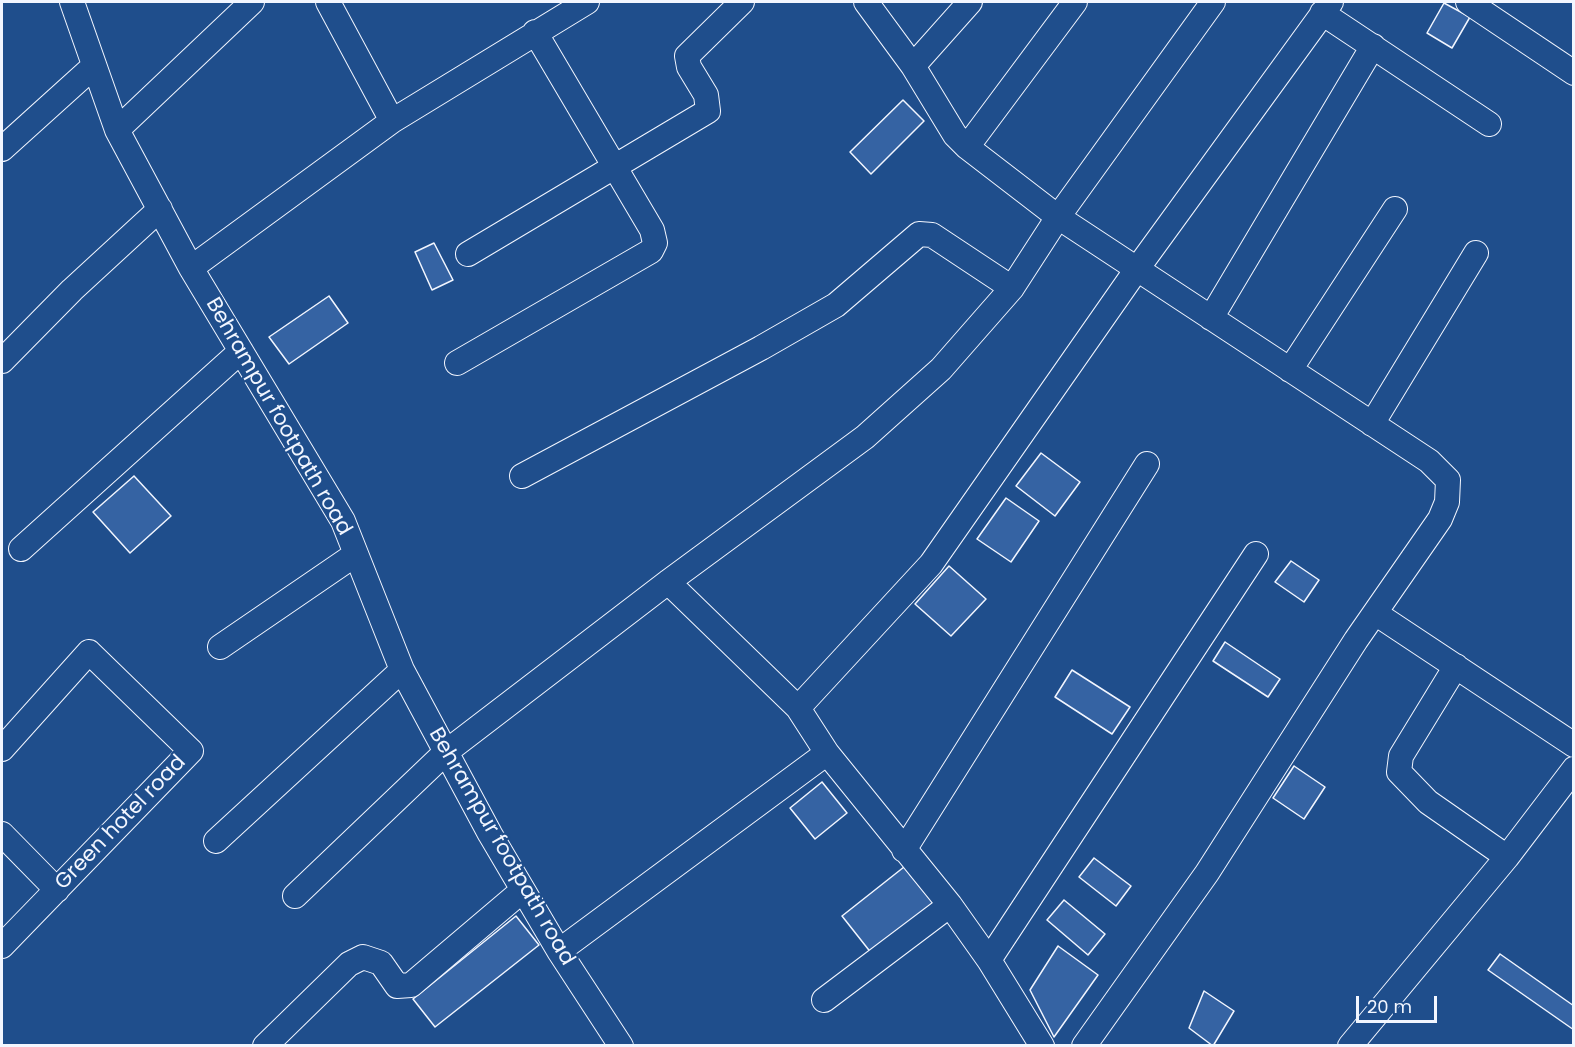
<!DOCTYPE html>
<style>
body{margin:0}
#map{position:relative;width:1575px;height:1047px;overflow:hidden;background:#1f4e8c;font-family:Poppins,sans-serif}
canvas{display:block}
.frame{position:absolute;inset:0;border:3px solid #f2f6ff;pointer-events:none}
.scale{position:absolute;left:1356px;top:996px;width:81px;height:27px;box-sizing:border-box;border:3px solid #f2f6ff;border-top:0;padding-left:8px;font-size:18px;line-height:21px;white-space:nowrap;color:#f2f6ff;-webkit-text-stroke:4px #1f4e8c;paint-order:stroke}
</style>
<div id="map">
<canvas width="1575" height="1047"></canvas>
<div class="frame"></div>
<div class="scale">20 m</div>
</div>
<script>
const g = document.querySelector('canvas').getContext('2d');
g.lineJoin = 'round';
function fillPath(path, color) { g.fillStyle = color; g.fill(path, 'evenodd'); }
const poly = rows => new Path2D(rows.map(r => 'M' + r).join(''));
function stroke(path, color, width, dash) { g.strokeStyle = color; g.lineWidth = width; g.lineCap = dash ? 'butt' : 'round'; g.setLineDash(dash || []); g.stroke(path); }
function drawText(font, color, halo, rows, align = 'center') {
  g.font = font + ' Poppins,sans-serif'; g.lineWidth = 4.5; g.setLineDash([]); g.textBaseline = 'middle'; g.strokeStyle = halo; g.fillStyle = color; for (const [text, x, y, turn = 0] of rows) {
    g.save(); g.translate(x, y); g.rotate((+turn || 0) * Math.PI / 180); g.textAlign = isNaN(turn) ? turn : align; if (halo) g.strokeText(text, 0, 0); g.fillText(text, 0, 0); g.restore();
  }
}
const building = poly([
 [1444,3,1470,17,1452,48,1427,33,1444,3],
 [903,100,924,121,871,174,850,152,903,100],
 [434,243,453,280,432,290,415,252,434,243],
 [329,296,348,323,289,364,269,337,329,296],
 [1041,453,1080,482,1055,516,1016,486,1041,453],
 [134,476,171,516,130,553,93,512,134,476],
 [1006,498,1039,521,1011,562,977,539,1006,498],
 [1291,561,1319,580,1304,602,1275,582,1291,561],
 [949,566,986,599,951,636,915,604,949,566],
 [1225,642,1280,679,1268,697,1213,661,1225,642],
 [1072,670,1130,707,1112,734,1055,697,1072,670],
 [1294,766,1325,787,1304,819,1273,798,1294,766],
 [822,782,847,813,815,839,790,808,822,782],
 [1094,858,1131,886,1116,906,1079,877,1094,858],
 [904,867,934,904,872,954,842,916,904,867],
 [1064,900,1105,934,1088,955,1047,920,1064,900],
 [516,916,539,945,435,1027,413,999,516,916],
 [1058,946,1098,975,1054,1037,1030,990,1058,946],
 [1500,954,1574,1006,1574,1030,1488,970,1500,954],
 [1204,991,1234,1011,1213,1046,1189,1028,1204,991]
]);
const minor = poly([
 [72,2,117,130,191,268,343,521,402,670,490,834,559,951,621,1046],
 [328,2,392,121],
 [866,2,913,66,955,135,967,147,1058,217,1429,461,1448,480,1447,502,1440,519,1356,640,1207,873,1084,1046],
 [1468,2,1574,73],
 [1322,13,1489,124],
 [913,66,970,2],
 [117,130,252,2],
 [967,147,1075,2],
 [2,149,94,66],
 [468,254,708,111,706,95,689,67,687,56,742,2],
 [191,268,392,121,587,2],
 [1211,318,1373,46],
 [2,361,72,290,160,209],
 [457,363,651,251,655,243,652,230,535,32],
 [1290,370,1395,209],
 [1372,424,1476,253],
 [522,476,761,348,836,305,919,234,932,235,1012,288],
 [21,549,241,351],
 [668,582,798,708,827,753,950,905,989,960,1042,1046],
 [1375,613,1574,745],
 [220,647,356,554],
 [1456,666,1401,756,1399,772,1428,802,1507,857],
 [798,708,931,564,1137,269,1331,2],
 [2,749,89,652,191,751,2,946],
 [2,834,57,890],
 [216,841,402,670],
 [904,850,1147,464],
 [295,896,446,752,668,582,865,437,941,369,1012,288,1058,217,1213,2],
 [559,951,827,753],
 [989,960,1256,554],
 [824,1000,950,905],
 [265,1046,349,964,363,957,381,963,397,986,411,985,523,890],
 [1350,1046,1507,857,1574,769]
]);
const streetNames = [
 ["Behrampur footpath road",278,417,60],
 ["Green hotel road",121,823,-46],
 ["Behrampur footpath road",501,847,60]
];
fillPath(building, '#3563a3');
stroke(building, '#f2f6ff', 1.5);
stroke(minor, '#f2f6ff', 26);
stroke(minor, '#1f4e8c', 24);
drawText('21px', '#f2f6ff', '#1f4e8c', streetNames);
</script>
